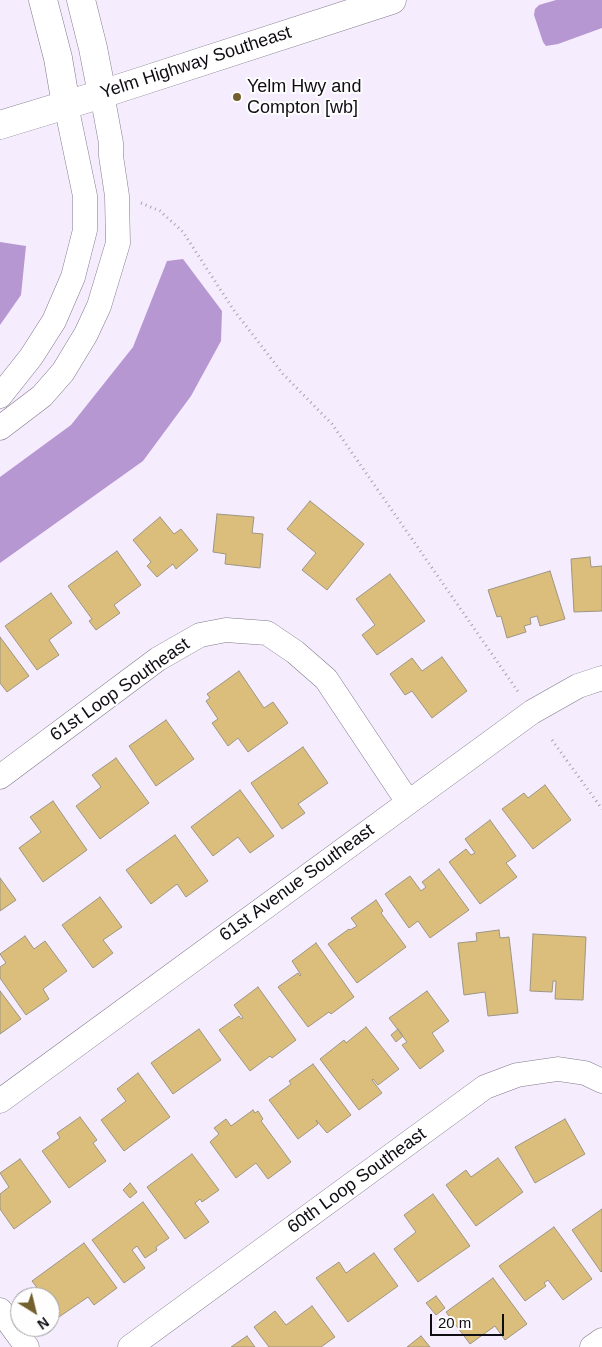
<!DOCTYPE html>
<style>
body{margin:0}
#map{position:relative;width:602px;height:1347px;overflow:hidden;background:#f5edfd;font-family:Helvetica,sans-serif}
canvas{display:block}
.north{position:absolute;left:10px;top:1287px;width:50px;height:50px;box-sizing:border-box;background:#fefefe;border:1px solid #9f9da0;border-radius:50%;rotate:144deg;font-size:14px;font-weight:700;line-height:20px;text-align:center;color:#100c13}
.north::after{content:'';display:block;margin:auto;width:18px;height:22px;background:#745f2e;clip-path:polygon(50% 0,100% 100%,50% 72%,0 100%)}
.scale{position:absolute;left:430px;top:1314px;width:74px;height:22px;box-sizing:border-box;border:2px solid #100c13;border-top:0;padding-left:6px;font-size:15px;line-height:18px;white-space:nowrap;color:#100c13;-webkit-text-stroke:4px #fefefe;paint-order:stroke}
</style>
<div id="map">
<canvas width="602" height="1347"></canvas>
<div class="north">N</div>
<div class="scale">20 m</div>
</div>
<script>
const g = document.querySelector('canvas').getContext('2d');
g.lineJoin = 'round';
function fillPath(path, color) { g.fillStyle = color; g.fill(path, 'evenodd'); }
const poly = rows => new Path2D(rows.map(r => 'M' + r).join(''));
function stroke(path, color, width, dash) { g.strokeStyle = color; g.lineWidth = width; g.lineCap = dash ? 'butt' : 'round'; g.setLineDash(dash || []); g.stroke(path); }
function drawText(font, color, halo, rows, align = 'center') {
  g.font = font + ' Helvetica,sans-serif'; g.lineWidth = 4; g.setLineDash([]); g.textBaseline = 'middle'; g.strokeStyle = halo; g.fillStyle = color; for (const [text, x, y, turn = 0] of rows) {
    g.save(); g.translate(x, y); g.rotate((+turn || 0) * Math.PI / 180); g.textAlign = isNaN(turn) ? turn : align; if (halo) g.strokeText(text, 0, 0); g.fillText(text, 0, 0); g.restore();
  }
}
const water = poly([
 [556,0,602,0,602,28,558,44,546,46,543,42,534,15,535,9,539,5],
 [0,242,26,246,21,295,0,325],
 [183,259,222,311,221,341,191,396,143,461,0,563,0,477,71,425,133,347,167,261]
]);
const building = poly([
 [310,501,364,544,327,590,302,570,316,553,287,529,310,501],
 [217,514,254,517,252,533,263,534,260,568,225,564,226,554,213,552,217,514],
 [160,517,174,534,181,529,198,550,176,569,173,564,157,577,147,566,151,562,133,540,160,517],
 [117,551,141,585,114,605,120,613,96,630,89,621,92,619,68,586,117,551],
 [590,557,591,567,602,566,602,611,574,612,571,559,590,557],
 [550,571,565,619,540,626,537,616,530,618,531,624,524,626,526,632,507,638,501,616,497,617,488,590,550,571],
 [390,574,425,621,377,655,362,635,375,625,356,599,390,574],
 [51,593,72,623,49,640,59,655,37,670,5,626,51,593],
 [0,637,29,676,7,692,0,683,0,637],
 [442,657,467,691,432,718,412,691,405,695,390,674,412,658,422,671,442,657],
 [239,671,264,708,273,702,288,723,248,752,238,738,228,746,212,723,218,719,206,701,210,698,207,694,239,671],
 [166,720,194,759,156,786,129,746,166,720],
 [303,747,328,783,298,804,305,813,282,829,251,783,303,747],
 [116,758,149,803,100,839,76,806,101,787,92,775,116,758],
 [545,785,571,820,533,849,502,809,524,793,528,798,545,785],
 [240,790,274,836,250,853,238,837,213,856,191,827,240,790],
 [53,801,87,850,43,882,19,848,41,832,30,817,53,801],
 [490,820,516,856,506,863,517,877,480,904,449,862,466,849,471,855,475,853,465,839,490,820],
 [175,835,208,881,186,897,177,884,151,904,126,870,175,835],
 [439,869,469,910,430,938,418,921,409,928,385,894,410,876,421,891,426,887,422,882,439,869],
 [0,878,16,900,0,911,0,878],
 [100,897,122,927,103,940,113,953,93,968,62,925,100,897],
 [376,900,383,911,381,913,406,947,357,983,328,944,349,929,350,930,357,926,351,918,376,900],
 [499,930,500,938,509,937,518,1013,488,1016,485,992,464,995,458,943,477,941,476,933,499,930],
 [533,934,586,937,583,1000,555,999,556,981,553,981,552,992,530,991,533,934],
 [25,936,34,949,45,941,67,971,43,989,49,999,26,1015,0,978,0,967,6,963,0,954,25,936],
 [316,943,354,997,331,1014,329,1012,308,1027,278,987,298,973,300,976,301,975,292,961,316,943],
 [258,987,296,1040,272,1058,270,1056,250,1071,219,1030,239,1016,241,1019,243,1018,234,1005,258,987],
 [0,991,21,1019,0,1034,0,991],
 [427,991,449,1021,432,1033,444,1051,420,1069,402,1045,407,1042,389,1018,427,991],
 [366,1027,399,1069,378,1085,373,1079,372,1080,382,1093,359,1110,320,1059,344,1040,346,1043,366,1027],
 [199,1029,221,1060,173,1094,151,1063,199,1029],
 [398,1029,403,1036,396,1042,391,1035,398,1029],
 [313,1064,351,1115,327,1133,316,1120,318,1124,298,1139,269,1100,291,1084,289,1081,313,1064],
 [138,1073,170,1117,124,1151,101,1120,126,1101,117,1089,138,1073],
 [253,1110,255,1113,258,1111,263,1119,261,1121,291,1162,268,1179,256,1163,236,1178,210,1142,219,1134,214,1128,226,1119,231,1126,253,1110],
 [80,1117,97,1140,93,1143,106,1161,69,1188,42,1151,60,1138,57,1133,80,1117],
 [565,1119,585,1154,535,1183,515,1147,565,1119],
 [192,1154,219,1190,202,1202,200,1199,195,1203,209,1222,185,1239,147,1187,192,1154],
 [498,1158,523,1192,476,1226,446,1185,466,1170,471,1177,498,1158],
 [20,1159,51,1202,14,1229,0,1209,0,1194,9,1187,0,1173,20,1159],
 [130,1183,137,1192,130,1198,123,1190,130,1183],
 [433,1194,470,1246,418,1282,394,1249,416,1232,404,1215,433,1194],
 [143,1202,169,1238,156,1247,157,1250,145,1258,137,1246,132,1250,145,1268,124,1283,92,1240,143,1202],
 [602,1209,602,1271,601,1272,572,1230,602,1209],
 [554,1227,592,1279,563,1300,548,1280,544,1283,546,1286,525,1301,499,1266,554,1227],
 [84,1243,117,1288,94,1305,88,1297,59,1317,50,1305,50,1297,44,1297,32,1281,84,1243],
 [374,1253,398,1286,348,1322,316,1278,339,1262,346,1273,374,1253],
 [493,1278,527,1324,505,1340,495,1326,470,1344,446,1312,493,1278],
 [436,1296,445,1308,436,1315,426,1303,436,1296],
 [312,1306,335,1337,321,1347,269,1347,254,1327,275,1311,286,1325,312,1306],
 [247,1336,255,1347,231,1347,247,1336],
 [421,1336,430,1347,407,1347,421,1336]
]);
const path = poly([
 [141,203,160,211,183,232,233,309,283,374,332,424,519,693],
 [552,740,602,809]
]);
const minor = poly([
 [0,396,31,357,54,321,73,277,85,230,85,196,66,105],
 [0,428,42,396,63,372,86,334,99,306,118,243,117,196,111,156,111,143,102,94],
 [0,777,158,659,200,635,226,630,267,633,295,652,326,679,408,802],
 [0,1101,532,712,578,686,602,678],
 [0,1310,27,1347],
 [130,1347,485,1087,517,1075,558,1069,585,1073,602,1081],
 [592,1347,602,1340]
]);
const tertiary = poly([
 [43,0,58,58,66,105],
 [81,0,93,48,102,94]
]);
const secondary = poly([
 [0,125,102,94,392,0]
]);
const markers = [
 [237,97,5,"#745f2e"]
];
const streetNames = [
 ["Yelm Highway Southeast",196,63,-18],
 ["61st Loop Southeast",120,690,-35],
 ["61st Avenue Southeast",297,883,-36],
 ["60th Loop Southeast",357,1181,-36]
];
const poiNames = [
 ["Yelm Hwy and",247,87],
 ["Compton [wb]",247,108]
];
fillPath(water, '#b797d2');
fillPath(building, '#dbbe7c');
stroke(building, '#9e9582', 1);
stroke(minor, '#82798a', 25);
stroke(tertiary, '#82798a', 29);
stroke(secondary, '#82798a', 29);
stroke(path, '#a8a1ae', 3, [1, 4]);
stroke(minor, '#fff', 24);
stroke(tertiary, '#fff', 28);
stroke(secondary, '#fff', 28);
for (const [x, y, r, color] of markers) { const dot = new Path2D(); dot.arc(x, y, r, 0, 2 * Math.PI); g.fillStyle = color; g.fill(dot); stroke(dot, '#fefefe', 2); }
drawText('18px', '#100c13', '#fefefe', streetNames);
drawText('18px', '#100c13', '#fefefe', poiNames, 'left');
</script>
